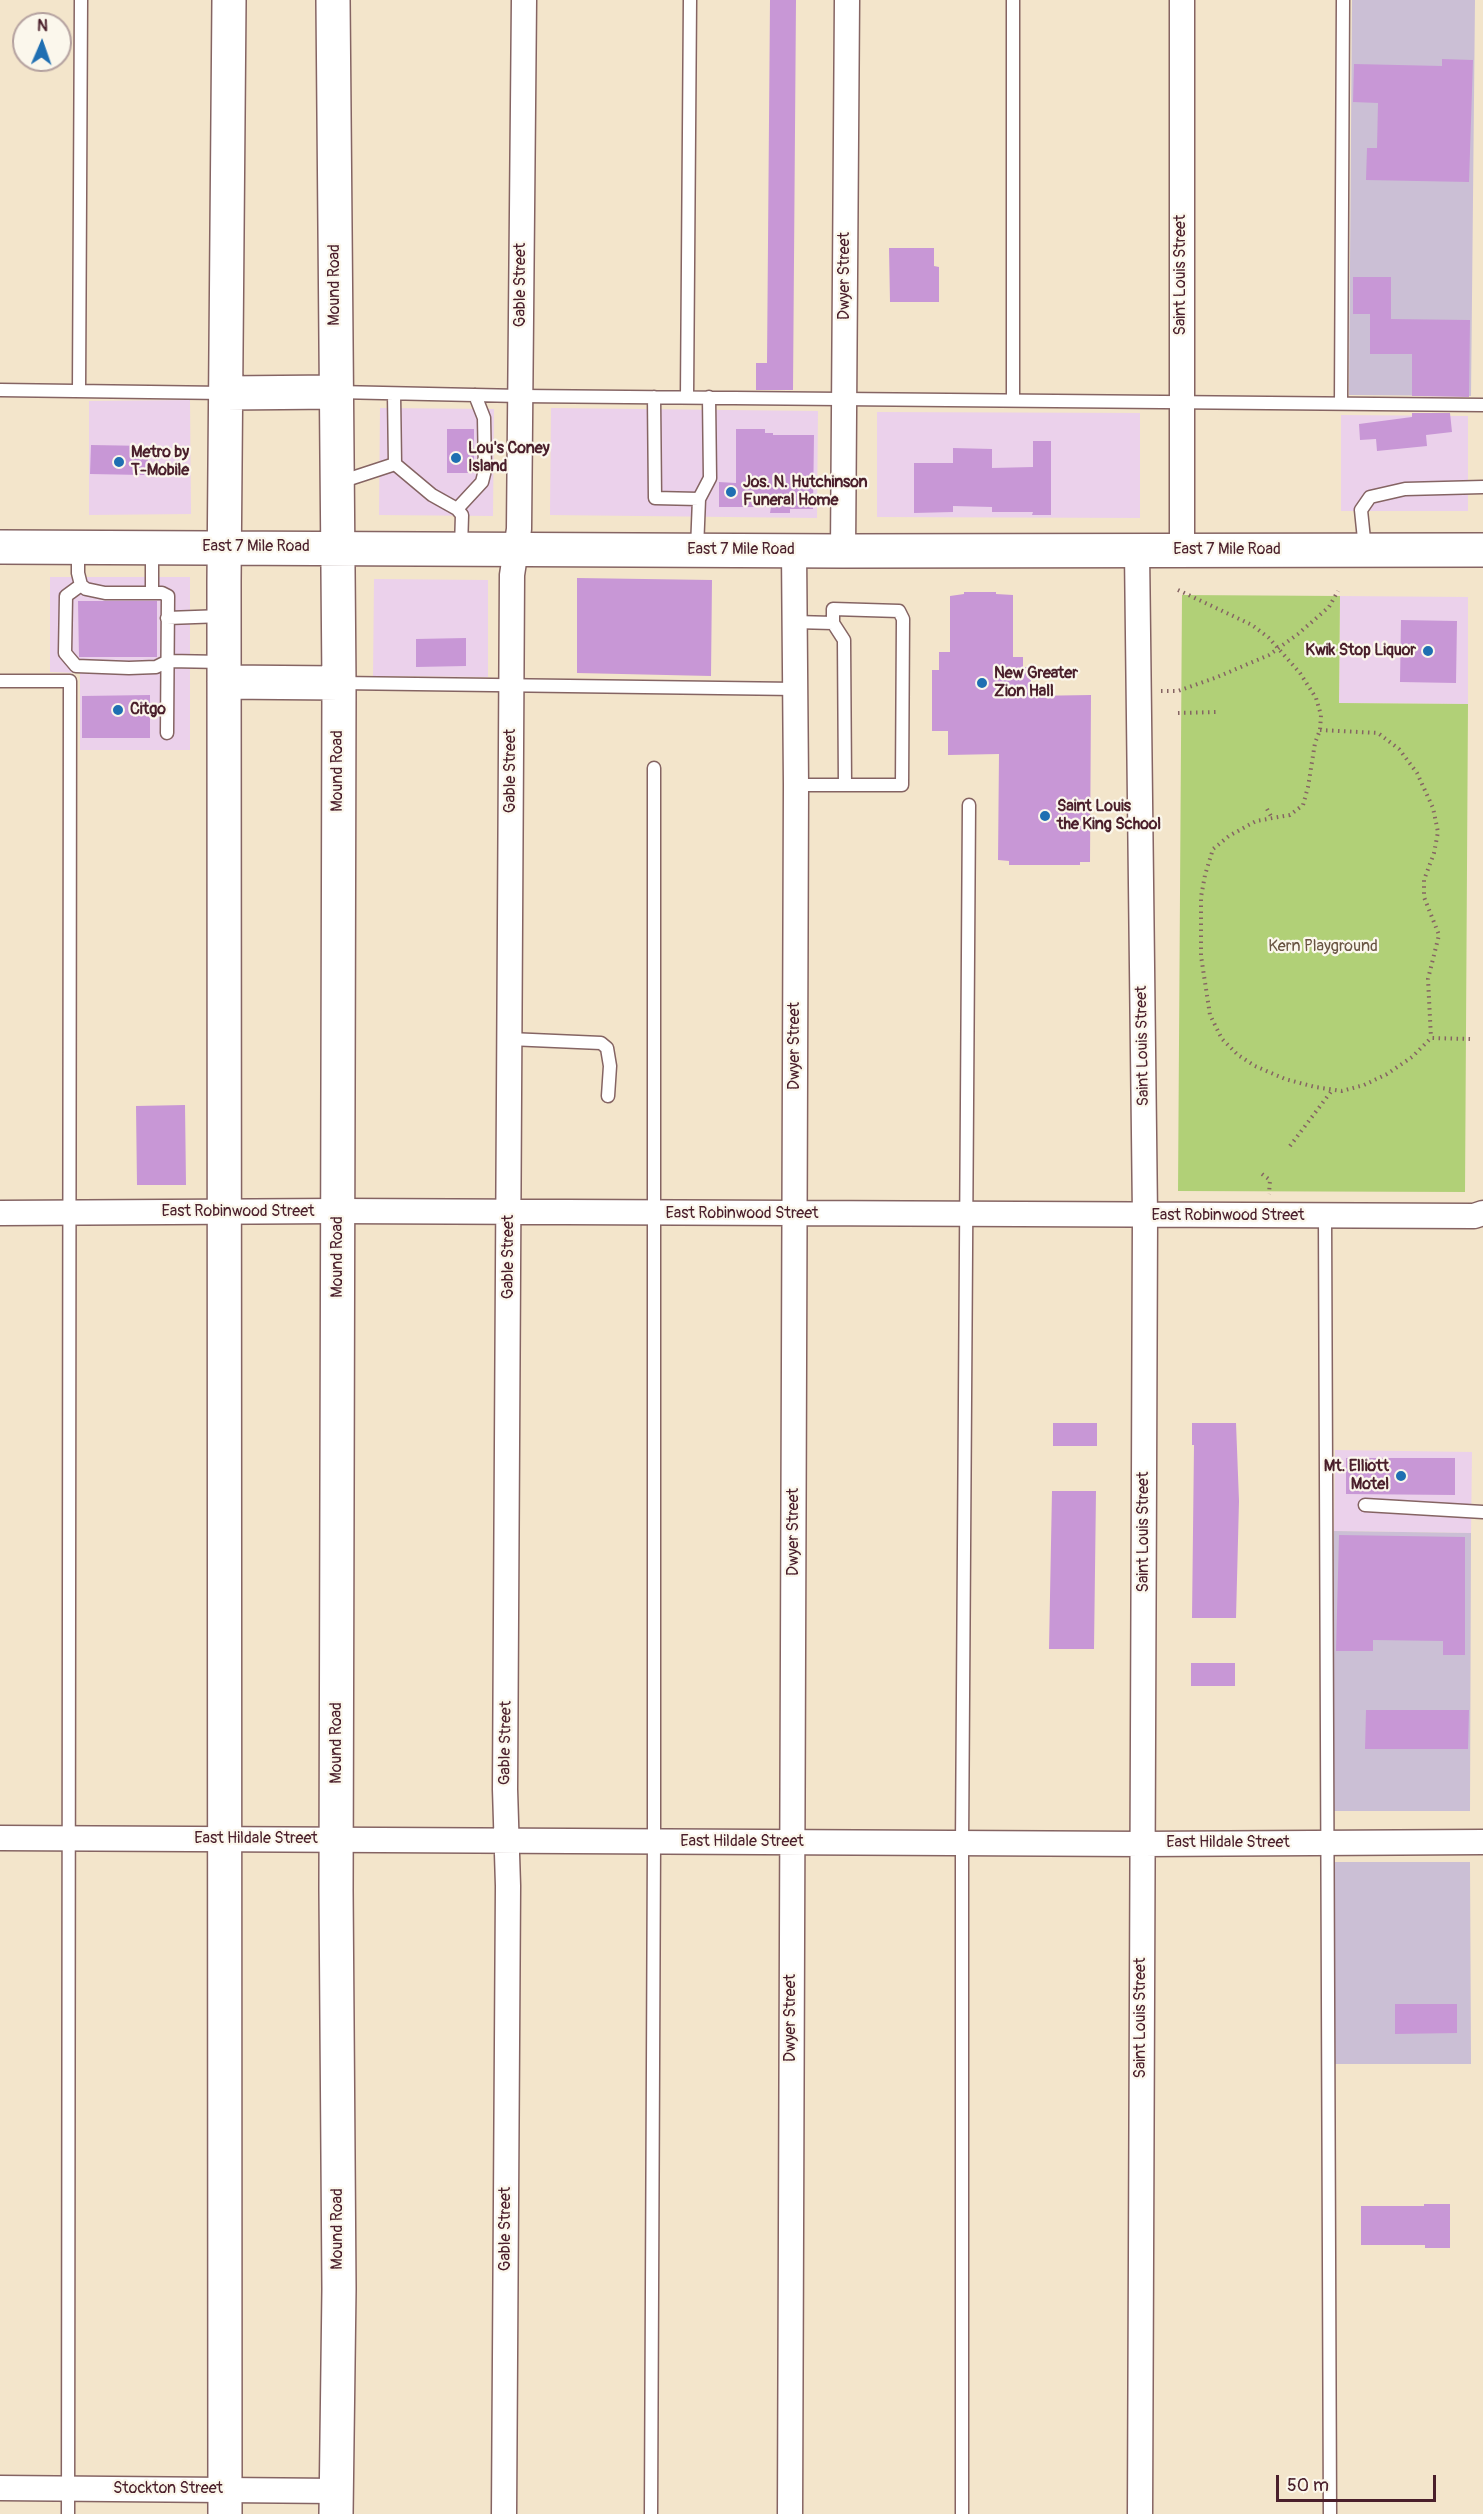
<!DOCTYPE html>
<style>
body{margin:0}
#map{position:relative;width:1483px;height:2514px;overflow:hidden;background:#f3e5cb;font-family:Pangolin,sans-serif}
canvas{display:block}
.north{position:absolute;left:12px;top:12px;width:60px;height:60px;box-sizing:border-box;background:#fbf7ec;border:2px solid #b4a19f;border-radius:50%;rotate:2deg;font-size:16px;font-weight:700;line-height:24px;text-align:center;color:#4a1f2b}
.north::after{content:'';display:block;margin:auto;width:21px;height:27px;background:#1f6fb2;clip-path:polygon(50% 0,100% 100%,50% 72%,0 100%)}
.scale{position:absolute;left:1276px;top:2475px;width:160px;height:27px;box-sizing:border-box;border:3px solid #4a1f2b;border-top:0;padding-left:8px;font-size:18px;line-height:21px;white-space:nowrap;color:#4a1f2b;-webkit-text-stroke:4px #fbf7ec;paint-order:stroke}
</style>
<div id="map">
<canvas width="1483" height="2514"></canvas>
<div class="north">N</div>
<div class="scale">50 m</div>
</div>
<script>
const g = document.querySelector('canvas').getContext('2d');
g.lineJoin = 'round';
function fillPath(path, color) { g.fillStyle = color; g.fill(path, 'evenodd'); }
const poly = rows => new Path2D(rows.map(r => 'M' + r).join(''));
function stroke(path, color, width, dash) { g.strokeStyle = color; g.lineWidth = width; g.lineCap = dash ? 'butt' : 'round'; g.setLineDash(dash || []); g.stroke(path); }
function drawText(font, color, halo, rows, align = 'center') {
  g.font = font + ' Pangolin,sans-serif'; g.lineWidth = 4.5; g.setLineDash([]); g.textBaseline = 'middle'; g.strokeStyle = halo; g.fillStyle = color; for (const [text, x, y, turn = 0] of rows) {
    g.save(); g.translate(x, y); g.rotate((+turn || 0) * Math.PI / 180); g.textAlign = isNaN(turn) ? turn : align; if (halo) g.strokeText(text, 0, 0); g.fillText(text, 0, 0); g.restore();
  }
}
const built = poly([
 [190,400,191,514,89,515,89,401],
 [380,408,494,409,493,516,379,515],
 [551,408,818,411,817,518,550,515],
 [877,412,1140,413,1140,518,877,517],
 [1341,415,1468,416,1468,511,1341,511],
 [50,577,190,577,190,750,80,750,80,673,50,672],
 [374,579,488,580,488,677,373,676],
 [1340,596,1468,597,1468,704,1339,703],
 [1335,1450,1472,1452,1471,1533,1334,1531]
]);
const industrial = poly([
 [1352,0,1475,0,1471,396,1349,395],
 [1334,1531,1471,1533,1470,1811,1331,1811],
 [1331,1862,1470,1862,1471,2064,1332,2064]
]);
const green = poly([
 [1182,595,1340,596,1339,703,1468,704,1465,1192,1178,1191]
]);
const building = poly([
 [770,0,796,0,793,390,756,390,756,363,767,363],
 [1442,59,1473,60,1469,182,1366,180,1367,148,1377,148,1378,103,1353,102,1354,64,1442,66],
 [889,248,934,248,934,266,939,267,939,302,890,302],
 [1353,277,1391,277,1391,319,1470,320,1469,397,1412,396,1412,354,1370,354,1370,314,1353,314],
 [1412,413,1450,413,1452,432,1426,435,1427,446,1377,451,1376,439,1360,440,1359,424,1412,417],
 [447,429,474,429,474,473,447,473],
 [736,429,765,429,765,433,773,433,773,435,814,435,813,509,790,509,790,513,770,513,771,507,719,507,719,482,736,483],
 [1033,441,1051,441,1051,515,1032,515,1033,512,992,512,992,507,953,506,953,512,914,513,914,463,953,463,953,448,992,449,992,468,1033,467],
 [91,445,148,446,148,467,144,475,90,474],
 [577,578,712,580,711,676,577,673],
 [964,592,996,592,996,594,1013,595,1013,657,1023,657,1023,667,1031,667,1031,696,1091,695,1090,862,1080,862,1080,865,1009,865,1009,861,998,860,999,754,948,755,948,731,932,731,932,670,939,670,939,652,950,652,950,596,964,594],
 [78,601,157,601,157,657,79,657],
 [1401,620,1457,621,1456,683,1400,682],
 [466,638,466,666,416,667,416,639],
 [150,695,150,738,82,738,82,696],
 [185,1105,186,1185,137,1185,136,1106],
 [1053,1423,1097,1423,1097,1446,1053,1446],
 [1192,1423,1236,1423,1239,1501,1236,1618,1192,1618,1194,1445,1192,1445],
 [1346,1458,1455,1458,1455,1495,1346,1494],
 [1052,1491,1096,1491,1094,1649,1049,1649],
 [1339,1535,1465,1537,1465,1655,1443,1655,1443,1641,1373,1640,1373,1651,1336,1651],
 [1191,1663,1235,1663,1235,1686,1191,1686],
 [1366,1710,1469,1710,1468,1749,1365,1749],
 [1395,2004,1457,2004,1457,2033,1395,2034],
 [1424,2204,1450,2204,1450,2248,1425,2248,1425,2245,1361,2245,1361,2206,1424,2206]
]);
const path = poly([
 [1178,590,1252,625,1269,638,1300,673,1316,698,1321,715,1320,730,1315,743,1308,787,1303,805,1290,815,1256,821,1229,836,1213,849,1205,875,1201,897,1201,956,1210,1015,1222,1039,1238,1055,1255,1066,1285,1079,1315,1087,1342,1091,1364,1085,1387,1074,1412,1057,1431,1038,1470,1039],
 [1161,691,1178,691,1215,678,1269,655,1298,634,1329,607,1338,591],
 [1178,713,1217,712],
 [1320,730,1378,733,1399,749,1417,773,1433,808,1438,832,1434,853,1424,880,1424,897,1439,935,1428,979,1431,1038],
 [1267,809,1272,818],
 [1290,1146,1333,1089],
 [1262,1174,1270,1180,1269,1194]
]);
const lane = poly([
 [0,390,224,393],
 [79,391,81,0],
 [337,392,520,396,1483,405],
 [654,397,655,498,699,499],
 [687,397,690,0],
 [1013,400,1013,0],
 [1341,403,1343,0],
 [395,464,432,495,457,509,462,515,461,548],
 [340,482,395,464,394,394],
 [457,509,482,482,485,470,484,418,475,395],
 [78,548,78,573,81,585,86,589,105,593,162,593,168,596,167,733],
 [697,549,699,499,710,478,709,397],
 [1365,549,1361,510,1370,497,1405,489,1483,487],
 [81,585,66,596,65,653,76,666,129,668,156,667,168,661,223,662],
 [152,593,152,548],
 [167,618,223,616],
 [795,622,833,623],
 [0,681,70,681,68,2514],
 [340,683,796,689],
 [796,785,902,785,903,619,899,611,833,609,833,623,844,640,845,785],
 [509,1039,601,1043,607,1048,610,1066,608,1096],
 [1325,1216,1330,2514],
 [1365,1505,1483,1512],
 [651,2514,654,1841,654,768],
 [962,2514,962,1843,969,805]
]);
const street = poly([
 [1182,550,1182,0],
 [843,551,847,0],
 [1137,551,1145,1216,1140,2514],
 [0,1213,338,1211,1474,1216,1483,1213],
 [0,1838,1142,1844,1483,1842],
 [0,2488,337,2491],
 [504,2514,508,1886,505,1789,512,575,519,529,524,0],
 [790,2514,796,785,794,551]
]);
const secondary = poly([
 [333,0,339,683,336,1889,339,2289,336,2514],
 [226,393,336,392],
 [0,547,843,551,1483,550],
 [224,682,339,683],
 [225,2514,224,581,229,0]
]);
const markers = [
 [456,458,6,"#1f6fb2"],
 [119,462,6,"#1f6fb2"],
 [731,492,6,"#1f6fb2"],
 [1428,651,6,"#1f6fb2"],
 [982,683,6,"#1f6fb2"],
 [118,710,6,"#1f6fb2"],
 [1045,816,6,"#1f6fb2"],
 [1401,1476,6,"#1f6fb2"]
];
const streetNames = [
 ["Saint Louis Street",1181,275,-90],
 ["Dwyer Street",845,276,-90],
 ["Mound Road",335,285,-90],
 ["Gable Street",521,285,-90],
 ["East 7 Mile Road",256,547],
 ["East 7 Mile Road",741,550],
 ["East 7 Mile Road",1227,550],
 ["Mound Road",338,771,-90],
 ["Gable Street",511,771,-90],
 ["Dwyer Street",795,1046,-90],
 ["Saint Louis Street",1143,1046,-91],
 ["East Robinwood Street",238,1212],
 ["East Robinwood Street",742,1214],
 ["East Robinwood Street",1228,1216],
 ["Mound Road",338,1257,-90],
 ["Gable Street",509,1257,-90],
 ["Dwyer Street",794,1532,-90],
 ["Saint Louis Street",1144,1532,-90],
 ["Mound Road",337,1743,-90],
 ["Gable Street",506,1743,-89],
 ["East Hildale Street",256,1839],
 ["East Hildale Street",742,1842],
 ["East Hildale Street",1228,1843],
 ["Dwyer Street",791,2018,-90],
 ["Saint Louis Street",1141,2018,-90],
 ["Mound Road",338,2229,-90],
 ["Gable Street",506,2229,-90],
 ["Stockton Street",168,2489]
];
const poiNames = [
 ["Lou's Coney",468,449],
 ["Island",468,467],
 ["Metro by",131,453],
 ["T-Mobile",131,471],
 ["Jos. N. Hutchinson",743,483],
 ["Funeral Home",743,501],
 ["Kwik Stop Liquor",1416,651,"right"],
 ["New Greater",994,674],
 ["Zion Hall",994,692],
 ["Citgo",130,710],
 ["Saint Louis",1057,807],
 ["the King School",1057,825],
 ["Mt. Elliott",1389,1467,"right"],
 ["Motel",1389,1485,"right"]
];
const parkNames = [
 ["Kern Playground",1323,947]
];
fillPath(built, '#ebd1eb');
fillPath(industrial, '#cbbfd5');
fillPath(green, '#b1d077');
fillPath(building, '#c897d6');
stroke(lane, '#856463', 15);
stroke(street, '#856463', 27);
stroke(secondary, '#856463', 36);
stroke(path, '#856463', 4, [1.5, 4.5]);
stroke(lane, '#fff', 12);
stroke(street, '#fff', 24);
stroke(secondary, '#fff', 33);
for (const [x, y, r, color] of markers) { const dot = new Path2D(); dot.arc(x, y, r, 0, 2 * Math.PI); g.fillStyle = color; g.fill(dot); stroke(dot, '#fbf7ec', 2); }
drawText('16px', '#4a1f2b', '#fbf7ec', streetNames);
drawText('bold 16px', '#4a1f2b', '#fbf7ec', poiNames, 'left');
drawText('16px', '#695442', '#fbf7ec', parkNames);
</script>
